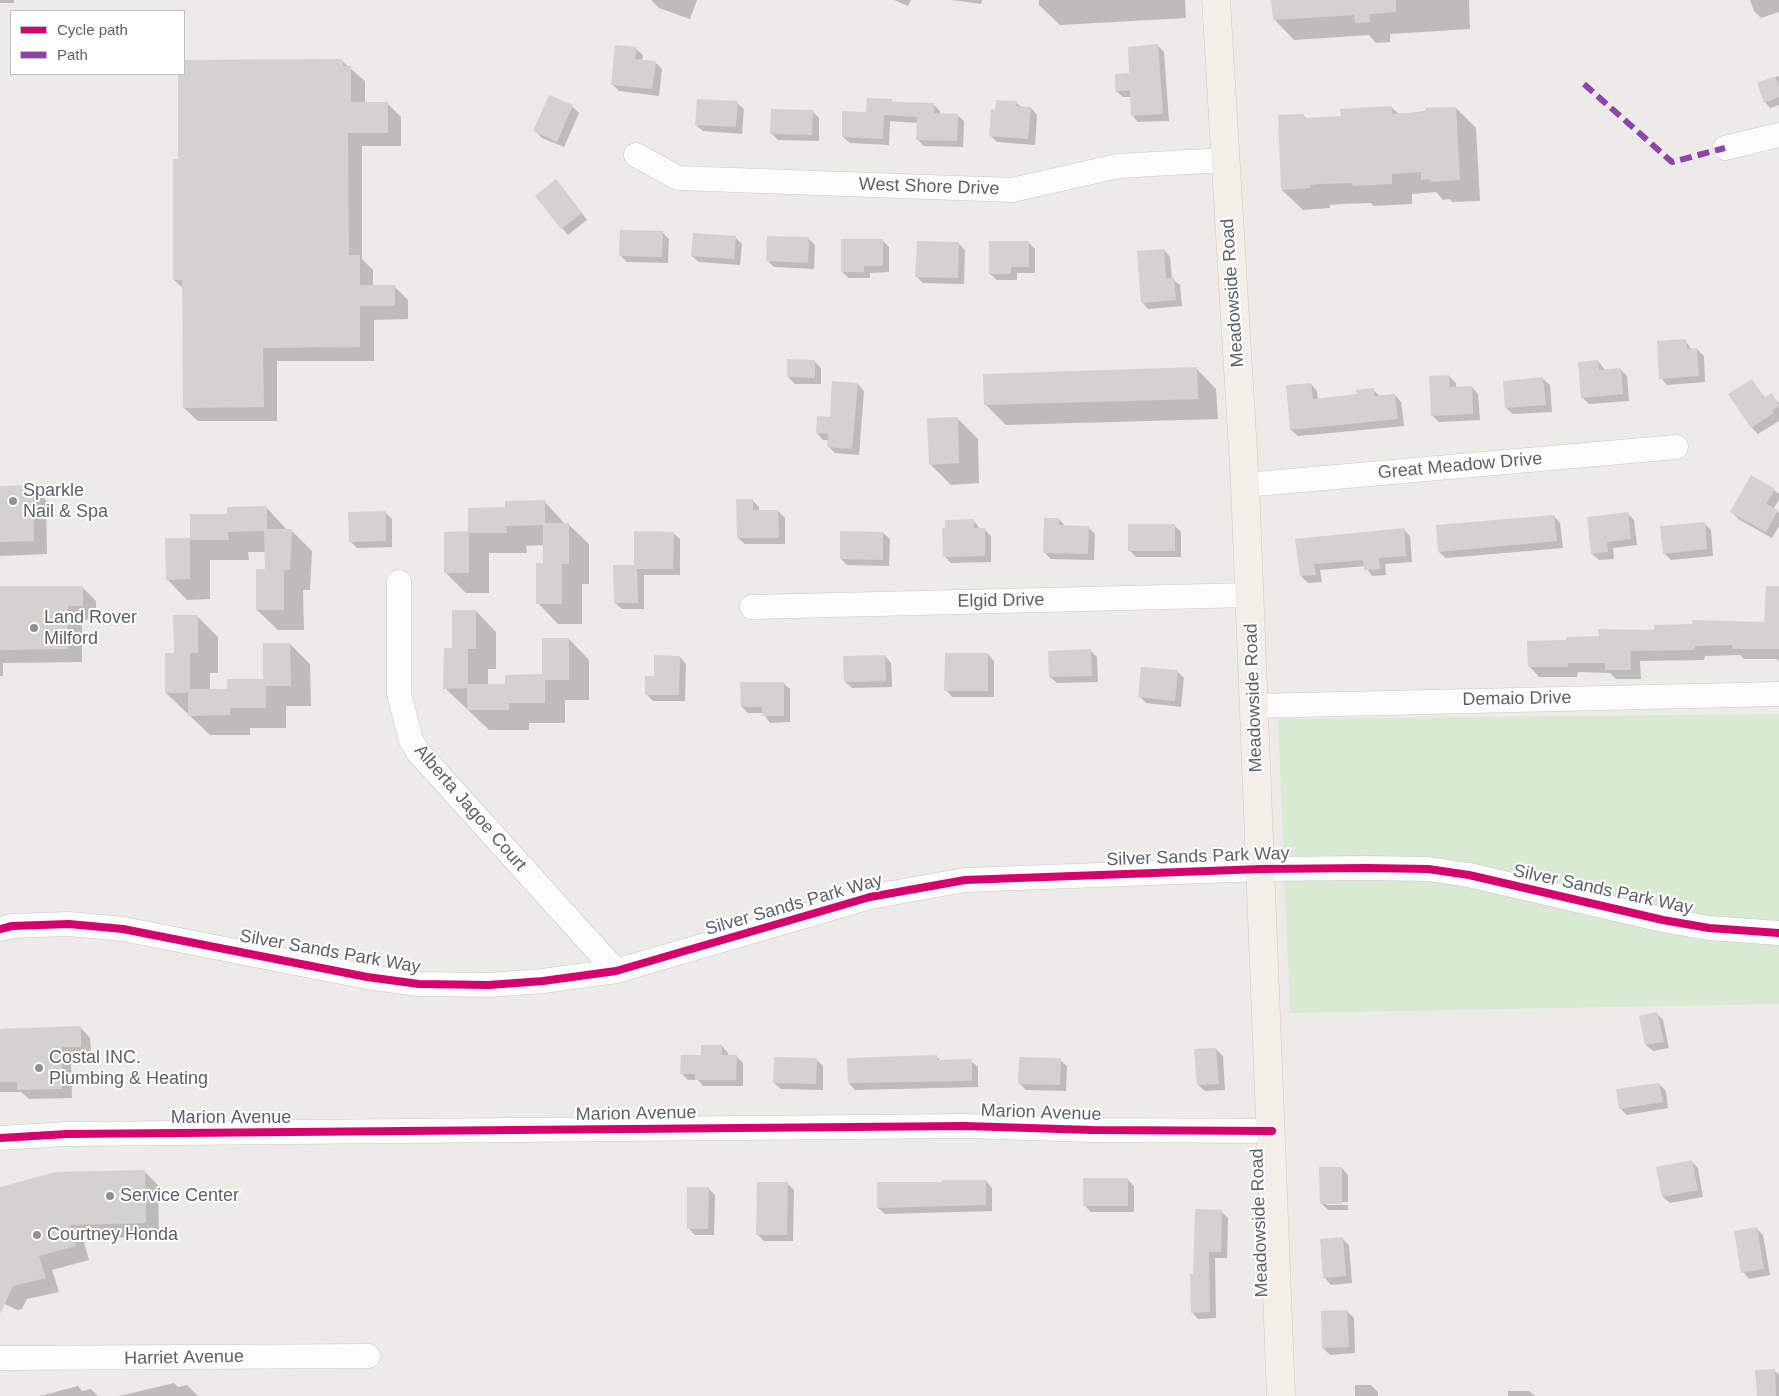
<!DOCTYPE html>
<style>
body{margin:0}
#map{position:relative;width:1779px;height:1396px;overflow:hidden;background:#edebe8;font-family:Arial,sans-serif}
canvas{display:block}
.legend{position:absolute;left:10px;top:10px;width:175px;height:65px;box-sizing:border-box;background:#fff;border:1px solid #bec0c2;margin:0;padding:6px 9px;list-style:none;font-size:15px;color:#5c6266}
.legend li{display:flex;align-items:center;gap:10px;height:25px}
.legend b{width:25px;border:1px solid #bec0c2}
</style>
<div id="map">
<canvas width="1779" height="1396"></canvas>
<ul class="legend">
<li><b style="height:6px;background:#d6006c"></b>Cycle path</li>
<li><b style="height:6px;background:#8e44ad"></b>Path</li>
</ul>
</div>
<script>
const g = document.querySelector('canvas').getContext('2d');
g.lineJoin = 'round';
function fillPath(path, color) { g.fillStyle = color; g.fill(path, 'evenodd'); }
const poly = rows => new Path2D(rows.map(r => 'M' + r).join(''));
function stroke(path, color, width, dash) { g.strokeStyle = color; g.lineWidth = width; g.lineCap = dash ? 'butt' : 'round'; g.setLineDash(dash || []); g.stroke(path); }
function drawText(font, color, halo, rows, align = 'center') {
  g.font = font + ' Arial,sans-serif'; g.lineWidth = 4; g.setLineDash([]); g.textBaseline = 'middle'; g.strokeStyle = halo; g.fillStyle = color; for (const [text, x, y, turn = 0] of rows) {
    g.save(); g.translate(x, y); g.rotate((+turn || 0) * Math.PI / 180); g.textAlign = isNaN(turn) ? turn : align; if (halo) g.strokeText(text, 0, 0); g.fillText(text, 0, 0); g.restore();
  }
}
const green = poly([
 [1779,714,1779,1004,1290,1013,1278,719]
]);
const shadow = poly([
 [0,0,14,0,14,3,0,3],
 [651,0,697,0,690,19,659,8],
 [894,0,911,0,908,6],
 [952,0,982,0,981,4],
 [1039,0,1185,0,1186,18,1060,25,1039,5],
 [1273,0,1469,0,1470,29,1390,34,1390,42,1376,43,1369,35,1294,40,1274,19],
 [1750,0,1779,0,1779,12,1761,18,1754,11],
 [1157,45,1164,52,1169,121,1138,122,1132,115,1131,97,1123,97,1116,91],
 [636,49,643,55,642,61,655,62,662,69,659,96,619,91,612,84],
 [342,61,365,81,365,103,387,103,401,117,401,146,362,146,362,259,373,270,373,286,394,286,408,300,408,319,374,320,374,361,277,361,277,421,198,421,184,408,183,288,174,280,180,160,179,74,184,74,184,62],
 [1779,76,1779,105,1770,108,1765,102,1758,84],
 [891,100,894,103,933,104,940,111,940,114,957,115,964,121,963,147,924,146,917,139,918,123,890,121,889,145,850,143,843,137],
 [1016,102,1021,107,1031,108,1037,115,1035,145,997,142,990,135,996,111],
 [737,103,744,109,742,134,703,131,696,125],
 [572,106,579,113,564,147,542,138,535,131],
 [1391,107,1399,114,1456,108,1476,128,1480,201,1452,202,1450,199,1443,200,1436,192,1412,194,1412,204,1374,206,1371,203,1341,204,1330,205,1330,208,1303,210,1282,190,1303,115,1307,119,1342,117],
 [813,112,819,118,819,141,778,140,771,133],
 [562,187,587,220,568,235,562,228],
 [662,232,669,239,668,263,627,262,621,256],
 [735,237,742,244,740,265,699,262,692,256],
 [809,239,815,245,814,269,774,267,767,260],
 [882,240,889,247,889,272,870,273,870,278,849,278,842,272],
 [1028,242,1035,249,1035,273,1017,273,1017,280,997,280,990,274],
 [958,243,965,250,964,284,923,283,917,277],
 [1164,250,1170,257,1172,279,1180,285,1182,306,1148,309,1142,302],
 [1685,340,1692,350,1697,349,1704,356,1705,382,1667,385,1661,378],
 [1598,361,1605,370,1620,369,1627,376,1629,401,1589,404,1582,397],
 [815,362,821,368,821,384,795,384,788,377],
 [1196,368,1216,389,1218,419,1006,425,985,404],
 [1449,376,1456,383,1456,388,1472,387,1478,394,1480,420,1439,422,1433,416],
 [1543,379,1550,385,1552,412,1513,414,1506,408],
 [1752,381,1766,399,1771,395,1779,403,1779,421,1758,434,1752,428],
 [858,384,864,391,859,455,835,453,828,446,828,440,823,440,817,433],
 [1311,384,1317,391,1318,400,1358,395,1373,390,1380,396,1395,395,1401,402,1404,426,1298,436,1291,430],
 [957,418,978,439,979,483,951,485,930,464],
 [32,486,46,500,47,554,0,556,0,487],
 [1774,490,1779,494,1779,500,1773,509,1779,513,1779,526,1772,538,1738,519,1732,512],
 [752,500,759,507,759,512,778,511,785,518,785,544,745,544,738,538],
 [544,501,565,524,568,524,589,544,589,584,582,584,582,624,558,624,538,603,544,564,544,545,526,546,527,553,489,553,489,593,466,593,446,573,469,533,506,509],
 [266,507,287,530,291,530,312,551,310,590,303,590,304,630,278,630,257,610,266,570,266,552,248,552,249,560,210,560,210,599,187,600,167,579,167,539,191,539,228,515],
 [385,512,392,519,392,547,357,548,350,541],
 [1627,513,1634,520,1637,545,1613,548,1614,559,1599,560,1592,554],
 [1554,516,1560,523,1563,548,1446,558,1439,552],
 [1059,519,1065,526,1088,527,1095,534,1094,560,1051,559,1045,553],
 [974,521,980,529,984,529,991,536,991,562,951,563,944,556],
 [1704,523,1711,530,1713,556,1671,560,1664,553],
 [1174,525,1181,532,1181,557,1136,557,1130,551],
 [1404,530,1410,536,1412,562,1385,564,1386,575,1372,576,1365,566,1320,570,1322,582,1308,583,1301,576,1296,540],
 [673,533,680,539,680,575,644,575,644,609,622,609,615,603,635,566],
 [883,533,890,539,889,566,847,565,841,559],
 [0,587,82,587,96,601,96,619,82,620,82,662,3,663,3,676,0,676],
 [476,611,496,632,496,669,488,669,488,685,506,685,543,676,569,639,589,660,589,700,565,700,565,723,529,723,529,730,489,730,445,688,453,649],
 [197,616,218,637,218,673,210,673,210,690,228,690,265,680,290,644,310,664,311,706,286,706,286,728,250,728,250,735,210,735,166,693,175,654],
 [1779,616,1779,662,1777,659,1744,659,1740,655,1705,656,1704,660,1640,661,1641,679,1616,679,1610,673,1578,672,1577,677,1539,677,1529,666,1567,641,1655,631,1766,624],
 [1091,651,1097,657,1098,682,1057,683,1050,677],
 [988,654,994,661,994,697,952,697,946,690],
 [885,656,891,663,892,687,852,688,845,682],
 [680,657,686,664,685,701,653,701,646,694,655,678],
 [1178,672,1184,678,1181,707,1146,703,1139,696],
 [783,683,790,689,790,722,770,723,763,713,748,713,742,707],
 [1657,1014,1663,1020,1669,1048,1653,1051,1646,1045,1640,1017],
 [80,1027,90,1038,91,1056,71,1057,72,1098,29,1099,21,1092,0,1092,0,1029],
 [722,1046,728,1053,728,1056,736,1056,743,1063,743,1086,703,1086,698,1080,688,1080,682,1074,702,1057],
 [1216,1049,1223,1056,1225,1090,1205,1091,1198,1085],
 [936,1056,941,1061,971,1061,978,1067,978,1087,855,1090,849,1083],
 [817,1060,823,1066,823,1090,781,1089,774,1083],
 [1060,1060,1067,1066,1066,1091,1026,1090,1019,1083],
 [1659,1084,1666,1091,1668,1108,1627,1115,1620,1108],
 [1691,1161,1698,1168,1703,1197,1670,1203,1663,1197],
 [1342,1168,1348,1175,1348,1202,1326,1202,1326,1205,1348,1205,1348,1210,1328,1210,1321,1203],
 [144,1171,158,1185,159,1237,83,1238,89,1260,52,1270,59,1292,27,1299,22,1309,17,1310,5,1304,0,1306,0,1189],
 [1127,1179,1134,1186,1134,1212,1091,1212,1085,1206],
 [986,1181,992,1188,992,1211,885,1214,878,1208],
 [787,1183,794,1190,793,1241,764,1241,757,1234],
 [708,1188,715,1195,714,1235,695,1235,688,1228],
 [1221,1211,1228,1218,1227,1258,1215,1258,1216,1318,1198,1319,1192,1312,1194,1275],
 [1756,1228,1763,1235,1770,1275,1749,1279,1743,1272],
 [1342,1238,1349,1245,1352,1283,1331,1285,1325,1278,1321,1240],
 [1347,1311,1354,1318,1355,1353,1330,1355,1323,1348],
 [1774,1370,1779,1375,1779,1396,1758,1396],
 [174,1383,178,1387,187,1385,198,1396,119,1396],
 [1355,1385,1371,1385,1378,1392,1378,1396,1355,1396],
 [78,1386,82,1391,91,1389,98,1396,40,1396],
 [1508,1391,1529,1391,1535,1396,1508,1396]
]);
const building = poly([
 [1271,0,1396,0,1396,12,1370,14,1370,22,1355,23,1354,15,1273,20],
 [1158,44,1163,114,1131,116,1130,91,1115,91,1115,74,1129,73,1128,47],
 [615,45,637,47,635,59,656,61,652,89,611,85],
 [342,59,343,66,351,66,351,102,388,102,388,133,348,133,349,255,360,255,360,285,395,285,395,306,360,306,360,347,263,348,264,407,183,408,182,280,173,280,173,159,178,159,178,74,184,74,184,60],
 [1775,76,1779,87,1779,97,1764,103,1757,83],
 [549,95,573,105,557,142,533,131],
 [867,98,892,99,892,102,934,103,934,113,958,114,957,141,916,140,917,117,884,115,883,139,842,137,842,111,866,112],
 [697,99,738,101,736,127,695,125],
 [996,100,1017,101,1016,106,1031,107,1028,139,989,136,991,109,995,110],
 [1392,106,1392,114,1425,112,1425,108,1456,107,1460,180,1431,182,1429,179,1421,180,1421,172,1392,174,1392,184,1353,186,1352,183,1320,184,1310,185,1310,188,1281,190,1278,115,1304,114,1304,118,1341,116,1340,109],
 [771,109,813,110,812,135,770,134],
 [556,179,582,213,561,229,535,196],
 [620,230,663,231,662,257,619,256],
 [693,233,736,236,734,259,691,256],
 [767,236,809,237,808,263,766,261],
 [841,239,883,239,883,266,864,266,864,272,841,272],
 [917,241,959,242,958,278,915,277],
 [989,241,1029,241,1029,267,1011,267,1011,274,989,274],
 [1164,249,1166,278,1174,278,1176,300,1141,303,1137,251],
 [1686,339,1687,349,1697,348,1699,376,1659,379,1657,341],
 [787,359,815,360,815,378,787,377],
 [1598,360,1599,370,1621,368,1623,394,1581,398,1578,362],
 [1197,367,1198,399,984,405,983,374],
 [1449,375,1450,387,1472,386,1473,414,1431,416,1429,376],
 [1543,377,1546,405,1505,408,1503,381],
 [1752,379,1764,398,1772,393,1779,406,1772,411,1774,413,1751,428,1728,394],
 [832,381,858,383,852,449,827,447,828,434,816,433,817,416,830,417],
 [1311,383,1313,399,1357,394,1356,390,1374,388,1374,396,1395,394,1398,419,1290,430,1286,385],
 [958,417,959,463,929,465,927,418],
 [1751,475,1775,489,1766,504,1778,510,1766,532,1730,512],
 [33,485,34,541,0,542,0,486],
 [736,499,753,499,753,510,778,510,779,538,737,538],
 [545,500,545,523,569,523,569,564,562,564,562,604,536,604,536,563,543,563,543,525,506,526,507,533,469,533,469,573,444,573,444,532,468,531,468,508,505,507,505,501],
 [267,506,267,529,292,529,290,570,284,570,284,610,256,610,256,569,265,569,264,531,228,532,229,540,190,540,190,579,166,580,165,538,190,538,190,514,227,514,227,507],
 [386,511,386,541,349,542,348,512],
 [1628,512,1631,539,1607,542,1608,552,1591,554,1587,517],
 [1554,515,1557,541,1438,552,1436,525],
 [1044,518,1059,518,1059,525,1089,526,1088,554,1043,553],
 [974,519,974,528,985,528,985,556,943,557,942,528,945,528,945,520],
 [1705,522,1707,549,1663,554,1660,526],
 [1128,524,1175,524,1175,551,1128,551],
 [1404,528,1406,556,1379,558,1380,569,1364,570,1363,560,1314,564,1316,575,1300,576,1295,539],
 [634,531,674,532,673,569,637,569,638,603,614,603,613,565,634,565],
 [840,531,883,532,883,560,840,559],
 [0,586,83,586,83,606,68,606,68,649,0,650],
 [1766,586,1779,586,1779,649,1733,649,1732,645,1695,646,1694,650,1630,651,1631,670,1605,670,1605,663,1568,663,1568,667,1528,667,1527,641,1566,640,1566,637,1599,636,1598,629,1654,630,1654,625,1693,624,1692,620,1764,622],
 [452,610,476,610,476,649,468,649,468,684,505,684,505,675,542,674,542,638,569,638,569,680,545,680,545,703,509,703,509,710,467,710,467,688,443,689,444,648,452,648],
 [173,615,198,615,198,653,190,653,190,689,227,689,227,679,263,679,263,643,290,643,291,686,266,686,266,708,230,708,230,715,188,716,188,693,165,693,165,653,174,653],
 [1091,649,1092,676,1049,677,1048,651],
 [945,653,988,653,988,691,944,691],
 [654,655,680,656,679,695,645,695,645,676,654,676],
 [885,655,886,681,844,682,843,656],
 [1141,667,1178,670,1175,701,1138,697],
 [740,682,784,682,784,716,762,716,762,707,741,707],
 [1657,1012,1664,1042,1645,1045,1639,1016],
 [81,1026,81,1047,62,1047,62,1089,17,1090,17,1082,0,1082,0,1029],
 [701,1045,722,1045,722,1055,737,1055,736,1080,695,1080,695,1074,680,1074,681,1055,701,1055],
 [1216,1048,1219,1084,1197,1085,1194,1049],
 [937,1055,937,1060,972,1059,972,1081,848,1083,847,1058],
 [774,1057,817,1058,816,1084,773,1083],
 [1019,1057,1061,1058,1060,1085,1018,1084],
 [1659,1083,1663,1102,1619,1109,1616,1089],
 [1692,1160,1698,1190,1662,1197,1656,1167],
 [1319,1167,1342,1167,1342,1204,1320,1204],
 [145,1170,146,1223,70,1225,76,1246,39,1256,46,1278,13,1286,0,1314,0,1187,56,1172],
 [1083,1178,1128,1178,1128,1206,1083,1206],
 [942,1180,986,1180,986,1205,877,1208,877,1182,942,1182],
 [757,1182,788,1182,787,1235,756,1235],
 [687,1187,709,1187,708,1229,687,1229],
 [1195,1209,1222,1210,1221,1252,1209,1252,1210,1312,1191,1313,1190,1274,1193,1274],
 [1757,1227,1764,1269,1741,1273,1734,1231],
 [1343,1237,1346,1276,1323,1278,1320,1239],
 [1347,1310,1349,1347,1322,1348,1321,1311],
 [1775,1369,1776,1396,1757,1396,1755,1370]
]);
const minor = poly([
 [1725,148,1779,135],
 [636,155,678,178,1012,190,1118,166,1225,160],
 [1245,485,1676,447],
 [399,582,399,694,411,740,418,752,616,971],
 [752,607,1250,595],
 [1254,706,1779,694],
 [0,929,12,926,69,924,123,929,367,977,419,984,489,985,543,981,616,971,870,897,965,880,1261,869,1367,868,1428,869,1469,875,1663,920,1709,928,1779,933],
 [0,1138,67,1134,965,1126,1092,1130,1272,1131],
 [0,1358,368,1356]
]);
const major = poly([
 [1216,0,1245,485,1281,1396]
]);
const quiet = poly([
 [1584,84,1672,162,1725,148]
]);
const cycleway = poly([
 [0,929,12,926,69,924,123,929,367,977,419,984,489,985,543,981,616,971,870,897,965,880,1261,869,1367,868,1428,869,1469,875,1663,920,1709,928,1779,933],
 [0,1138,67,1134,965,1126,1092,1130,1272,1131]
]);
const markers = [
 [13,501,5,"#8f9294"],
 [34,628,5,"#8f9294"],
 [39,1068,5,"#8f9294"],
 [110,1196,5,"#8f9294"],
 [37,1235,5,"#8f9294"]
];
const streetNames = [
 ["West Shore Drive",929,187,2],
 ["Meadowside Road",1233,293,-94],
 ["Great Meadow Drive",1460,466,-5],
 ["Elgid Drive",1001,601,-1],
 ["Meadowside Road",1254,698,-92],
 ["Demaio Drive",1517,699,-1],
 ["Alberta Jagoe Court",470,808,49],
 ["Silver Sands Park Way",1198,857,-2],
 ["Silver Sands Park Way",1603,890,12],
 ["Silver Sands Park Way",794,905,-16],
 ["Silver Sands Park Way",330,952,10],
 ["Marion Avenue",1041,1113,2],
 ["Marion Avenue",636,1114,-1],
 ["Marion Avenue",231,1118],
 ["Meadowside Road",1260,1223,-92],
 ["Harriet Avenue",184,1358,-1]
];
const poiNames = [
 ["Sparkle",23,491],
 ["Nail & Spa",23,512],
 ["Land Rover",44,618],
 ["Milford",44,639],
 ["Costal INC.",49,1058],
 ["Plumbing & Heating",49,1079],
 ["Service Center",120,1196],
 ["Courtney Honda",47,1235]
];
fillPath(green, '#d8ead2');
fillPath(shadow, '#0003');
fillPath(building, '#d4d2d0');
stroke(minor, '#c7c8c7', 25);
stroke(major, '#d6c7b4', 29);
stroke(minor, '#fcfcfc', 24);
stroke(major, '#f3efe8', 28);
stroke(quiet, '#8e44ad', 6, [12, 6]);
stroke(cycleway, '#d6006c', 8);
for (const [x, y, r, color] of markers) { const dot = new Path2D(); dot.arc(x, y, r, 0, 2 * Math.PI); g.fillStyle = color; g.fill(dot); stroke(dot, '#fff', 2); }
drawText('18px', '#5c6266', '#fff', streetNames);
drawText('18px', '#5c6266', '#fff', poiNames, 'left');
</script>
